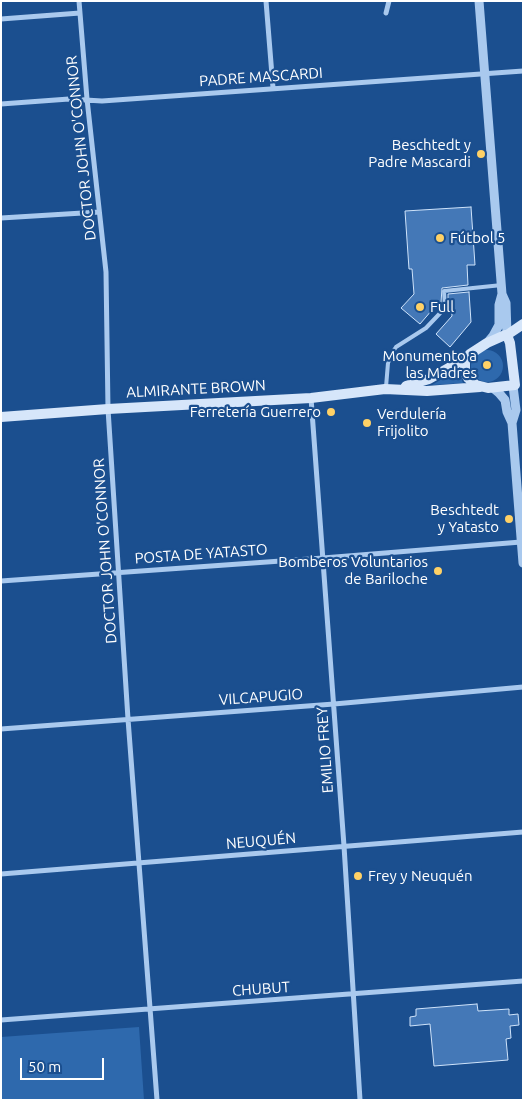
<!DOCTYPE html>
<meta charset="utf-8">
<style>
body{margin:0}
#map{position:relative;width:524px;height:1101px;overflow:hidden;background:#1b4f8f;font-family:Ubuntu,sans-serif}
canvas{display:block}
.frame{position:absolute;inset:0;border:2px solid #fff;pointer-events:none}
.scale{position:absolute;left:20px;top:1058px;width:84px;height:22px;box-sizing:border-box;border:2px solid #fff;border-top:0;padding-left:6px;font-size:15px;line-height:18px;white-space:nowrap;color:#fff;-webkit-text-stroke:4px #1b4f8f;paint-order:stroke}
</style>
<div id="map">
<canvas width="524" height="1101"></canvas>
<div class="frame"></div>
<div class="scale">50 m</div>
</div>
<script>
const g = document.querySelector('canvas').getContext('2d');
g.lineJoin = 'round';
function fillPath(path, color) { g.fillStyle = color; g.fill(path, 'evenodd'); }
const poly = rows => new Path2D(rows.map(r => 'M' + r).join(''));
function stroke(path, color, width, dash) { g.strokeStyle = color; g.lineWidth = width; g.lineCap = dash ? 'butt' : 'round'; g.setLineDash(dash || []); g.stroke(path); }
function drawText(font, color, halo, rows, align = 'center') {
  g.font = font + ' Ubuntu,sans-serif'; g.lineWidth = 4.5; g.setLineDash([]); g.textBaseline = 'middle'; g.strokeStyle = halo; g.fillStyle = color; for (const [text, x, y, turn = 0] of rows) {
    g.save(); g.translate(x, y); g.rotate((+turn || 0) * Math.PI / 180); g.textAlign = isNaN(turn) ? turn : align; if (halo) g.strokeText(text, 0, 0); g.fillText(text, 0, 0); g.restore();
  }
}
const green = poly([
 '471 366a16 16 0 1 1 32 0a16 16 0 1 1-32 0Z',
 [458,369,463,383,432,385,442,379],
 [139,1027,144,1100,1,1100,1,1037]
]);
const building = poly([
 [471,207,475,265,467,265,468,285,442,288,441,303,438,303,420,324,401,308,414,294,412,269,409,269,405,211,471,207],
 [469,292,471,322,450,347,436,334,452,316,451,302,448,302,448,294,469,292],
 [477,1004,478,1011,509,1009,509,1015,518,1014,519,1025,510,1026,511,1038,506,1039,508,1060,434,1066,430,1024,410,1026,410,1017,416,1016,416,1009,477,1004]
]);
const service = poly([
 [386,387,388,363,392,353,396,347,426,328,445,308,444,291,502,285]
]);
const minor = poly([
 [79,1,87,99,106,272,108,409,128,719,157,1100],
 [266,1,273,88],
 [386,13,389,1],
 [1,19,80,13],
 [1,104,69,99,102,101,523,71],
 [1,218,99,212],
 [311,398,344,846,360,1100],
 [1,581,323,558,521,542],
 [1,729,334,704,523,687],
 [1,874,523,832],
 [1,1020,523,981]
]);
const tertiary = poly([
 [479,1,502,294,506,303,507,335],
 [488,342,493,336,499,325,499,305,502,294],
 [513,386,516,410,512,423,523,563],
 [493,388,499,393,505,400,507,412,512,423]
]);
const secondary = poly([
 [507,335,510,343,515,385,488,388,476,385,468,378,465,373,465,360,470,354,487,343,505,335,507,335,523,324],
 [406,386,429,379,468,357],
 [1,417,108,409,311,398,385,389,427,391,480,387]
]);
const markers = [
 [481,154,5,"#ffd166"],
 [440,238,5,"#ffd166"],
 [420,307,5,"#ffd166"],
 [487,365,5,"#ffd166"],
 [331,412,5,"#ffd166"],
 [367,423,5,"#ffd166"],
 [509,519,5,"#ffd166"],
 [438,571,5,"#ffd166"],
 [358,876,5,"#ffd166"]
];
const streetNames = [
 ["PADRE MASCARDI",261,77,-4],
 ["DOCTOR JOHN O'CONNOR",81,148,-96],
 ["ALMIRANTE BROWN",196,389,-3],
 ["DOCTOR JOHN O'CONNOR",105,551,-94],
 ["POSTA DE YATASTO",201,554,-4],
 ["VILCAPUGIO",261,697,-4],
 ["EMILIO FREY",325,750,-94],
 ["NEUQUÉN",261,841,-5],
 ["CHUBUT",261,989,-4]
];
const poiNames = [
 ["Beschtedt y",471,145],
 ["Padre Mascardi",471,162],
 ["Fútbol 5",450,238,"left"],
 ["Full",430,307,"left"],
 ["Monumento a",477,356],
 ["las Madres",477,373],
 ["Ferretería Guerrero",321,412],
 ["Verdulería",377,414,"left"],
 ["Frijolito",377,431,"left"],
 ["Beschtedt",499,510],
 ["y Yatasto",499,527],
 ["Bomberos Voluntarios",428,562],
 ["de Bariloche",428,579],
 ["Frey y Neuquén",368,876,"left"]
];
fillPath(green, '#2e69ad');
fillPath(building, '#4478b7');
stroke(building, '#cfe3fa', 1);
stroke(service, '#a9c9ee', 4);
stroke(minor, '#a9c9ee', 5);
stroke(tertiary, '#a9c9ee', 9);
stroke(secondary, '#d6e6fa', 10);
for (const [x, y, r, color] of markers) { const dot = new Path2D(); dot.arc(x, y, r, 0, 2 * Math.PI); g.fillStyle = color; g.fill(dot); stroke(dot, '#1b4f8f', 2); }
drawText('15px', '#fff', '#1b4f8f', streetNames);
drawText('15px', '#fff', '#1b4f8f', poiNames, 'right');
</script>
